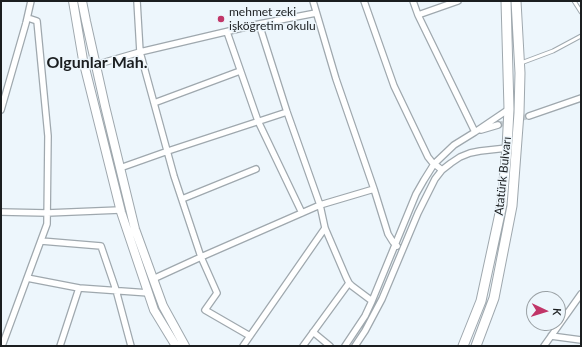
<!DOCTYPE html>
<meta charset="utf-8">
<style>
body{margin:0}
#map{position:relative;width:582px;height:347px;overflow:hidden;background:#edf6fc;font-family:Lato,sans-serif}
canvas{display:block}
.frame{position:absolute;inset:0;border:2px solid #1b1e20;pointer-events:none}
.north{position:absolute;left:526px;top:291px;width:40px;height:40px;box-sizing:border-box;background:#edf6fc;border:1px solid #99a0a4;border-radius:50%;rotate:94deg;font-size:11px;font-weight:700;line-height:16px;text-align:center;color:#1b1e20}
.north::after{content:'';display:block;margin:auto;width:14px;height:18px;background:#c13568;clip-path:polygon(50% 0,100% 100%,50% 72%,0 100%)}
</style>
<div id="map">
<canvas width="582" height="347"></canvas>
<div class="frame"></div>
<div class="north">K</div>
</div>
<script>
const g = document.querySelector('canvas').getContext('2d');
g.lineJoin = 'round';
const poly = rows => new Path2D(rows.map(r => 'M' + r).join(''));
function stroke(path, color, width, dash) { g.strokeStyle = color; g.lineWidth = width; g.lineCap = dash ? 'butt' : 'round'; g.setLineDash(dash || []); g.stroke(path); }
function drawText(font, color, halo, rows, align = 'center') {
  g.font = font + ' Lato,sans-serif'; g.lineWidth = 3; g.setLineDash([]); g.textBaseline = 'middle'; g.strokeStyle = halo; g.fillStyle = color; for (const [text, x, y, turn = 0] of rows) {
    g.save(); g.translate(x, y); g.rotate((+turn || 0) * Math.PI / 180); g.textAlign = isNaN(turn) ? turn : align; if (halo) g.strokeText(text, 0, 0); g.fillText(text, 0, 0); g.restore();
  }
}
const minorTunnel = poly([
 [498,125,529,116]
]);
const service = poly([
 [574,1,581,12],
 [521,63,553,51,581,36]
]);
const minor = poly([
 [137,1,140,52,174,176,201,257,217,293,205,310,250,336],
 [313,1,336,79,374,189,388,234,393,242,397,246],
 [364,1,394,86,428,157,432,162,442,170],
 [413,1,418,15,475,132],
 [418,15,458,1],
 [259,24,287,112,320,205,325,228,346,277,349,283,352,286,372,301],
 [227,32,258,121,302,213],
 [95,65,140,52,259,24,316,13],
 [154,103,240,71],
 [1,110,26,23,31,1],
 [529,116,581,98],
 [481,130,498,125],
 [120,168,168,151,287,112],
 [182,199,256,169],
 [1,212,47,213,120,210],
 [41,241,101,246,116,290,131,346],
 [27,278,79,288],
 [153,279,201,257,320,205,374,189],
 [313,332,330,346],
 [551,336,581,340],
 [2,346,47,224,48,136,37,21,28,18],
 [60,346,79,288,149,293],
 [243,346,325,228],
 [303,346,349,283],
 [345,346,365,316,372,301,416,194,424,180,434,164,454,145,475,132,509,109],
 [355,346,365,331,382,299,418,213,435,179,442,170,451,163,460,157,470,153,480,151,507,148],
 [544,346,581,294]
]);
const secondary = poly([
 [73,1,83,60,121,212,154,310,176,346],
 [82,1,86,21,105,106,135,229,163,306,185,346]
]);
const primary = poly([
 [463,346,481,301,502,204,507,148,509,109,506,1],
 [476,346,494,298,512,206,519,113,520,73,516,1]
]);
const markers = [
 [221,19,4,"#c13568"]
];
const poiNames = [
 ["mehmet zeki",229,12],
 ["işköğretim okulu",229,26]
];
const streetNames = [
 ["Atatürk Bulvarı",503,176,-84]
];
const districtNames = [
 ["Olgunlar Mah.",97,63]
];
stroke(minorTunnel, '#c3cbd0', 5.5, [5.5, 3]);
stroke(service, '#9fa8ae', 5);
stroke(minor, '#9fa8ae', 8);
stroke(secondary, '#9fa8ae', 10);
stroke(primary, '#9fa8ae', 11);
stroke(service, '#fff', 3);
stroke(minor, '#fff', 5.5);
stroke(secondary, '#fff', 8);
stroke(primary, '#fff', 9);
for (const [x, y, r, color] of markers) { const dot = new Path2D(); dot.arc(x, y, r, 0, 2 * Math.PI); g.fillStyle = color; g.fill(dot); stroke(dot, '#edf6fc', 1.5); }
drawText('12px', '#1b1e20', '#edf6fc', poiNames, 'left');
drawText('12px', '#1b1e20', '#edf6fc', streetNames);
drawText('bold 16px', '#1b1e20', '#edf6fc', districtNames);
</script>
